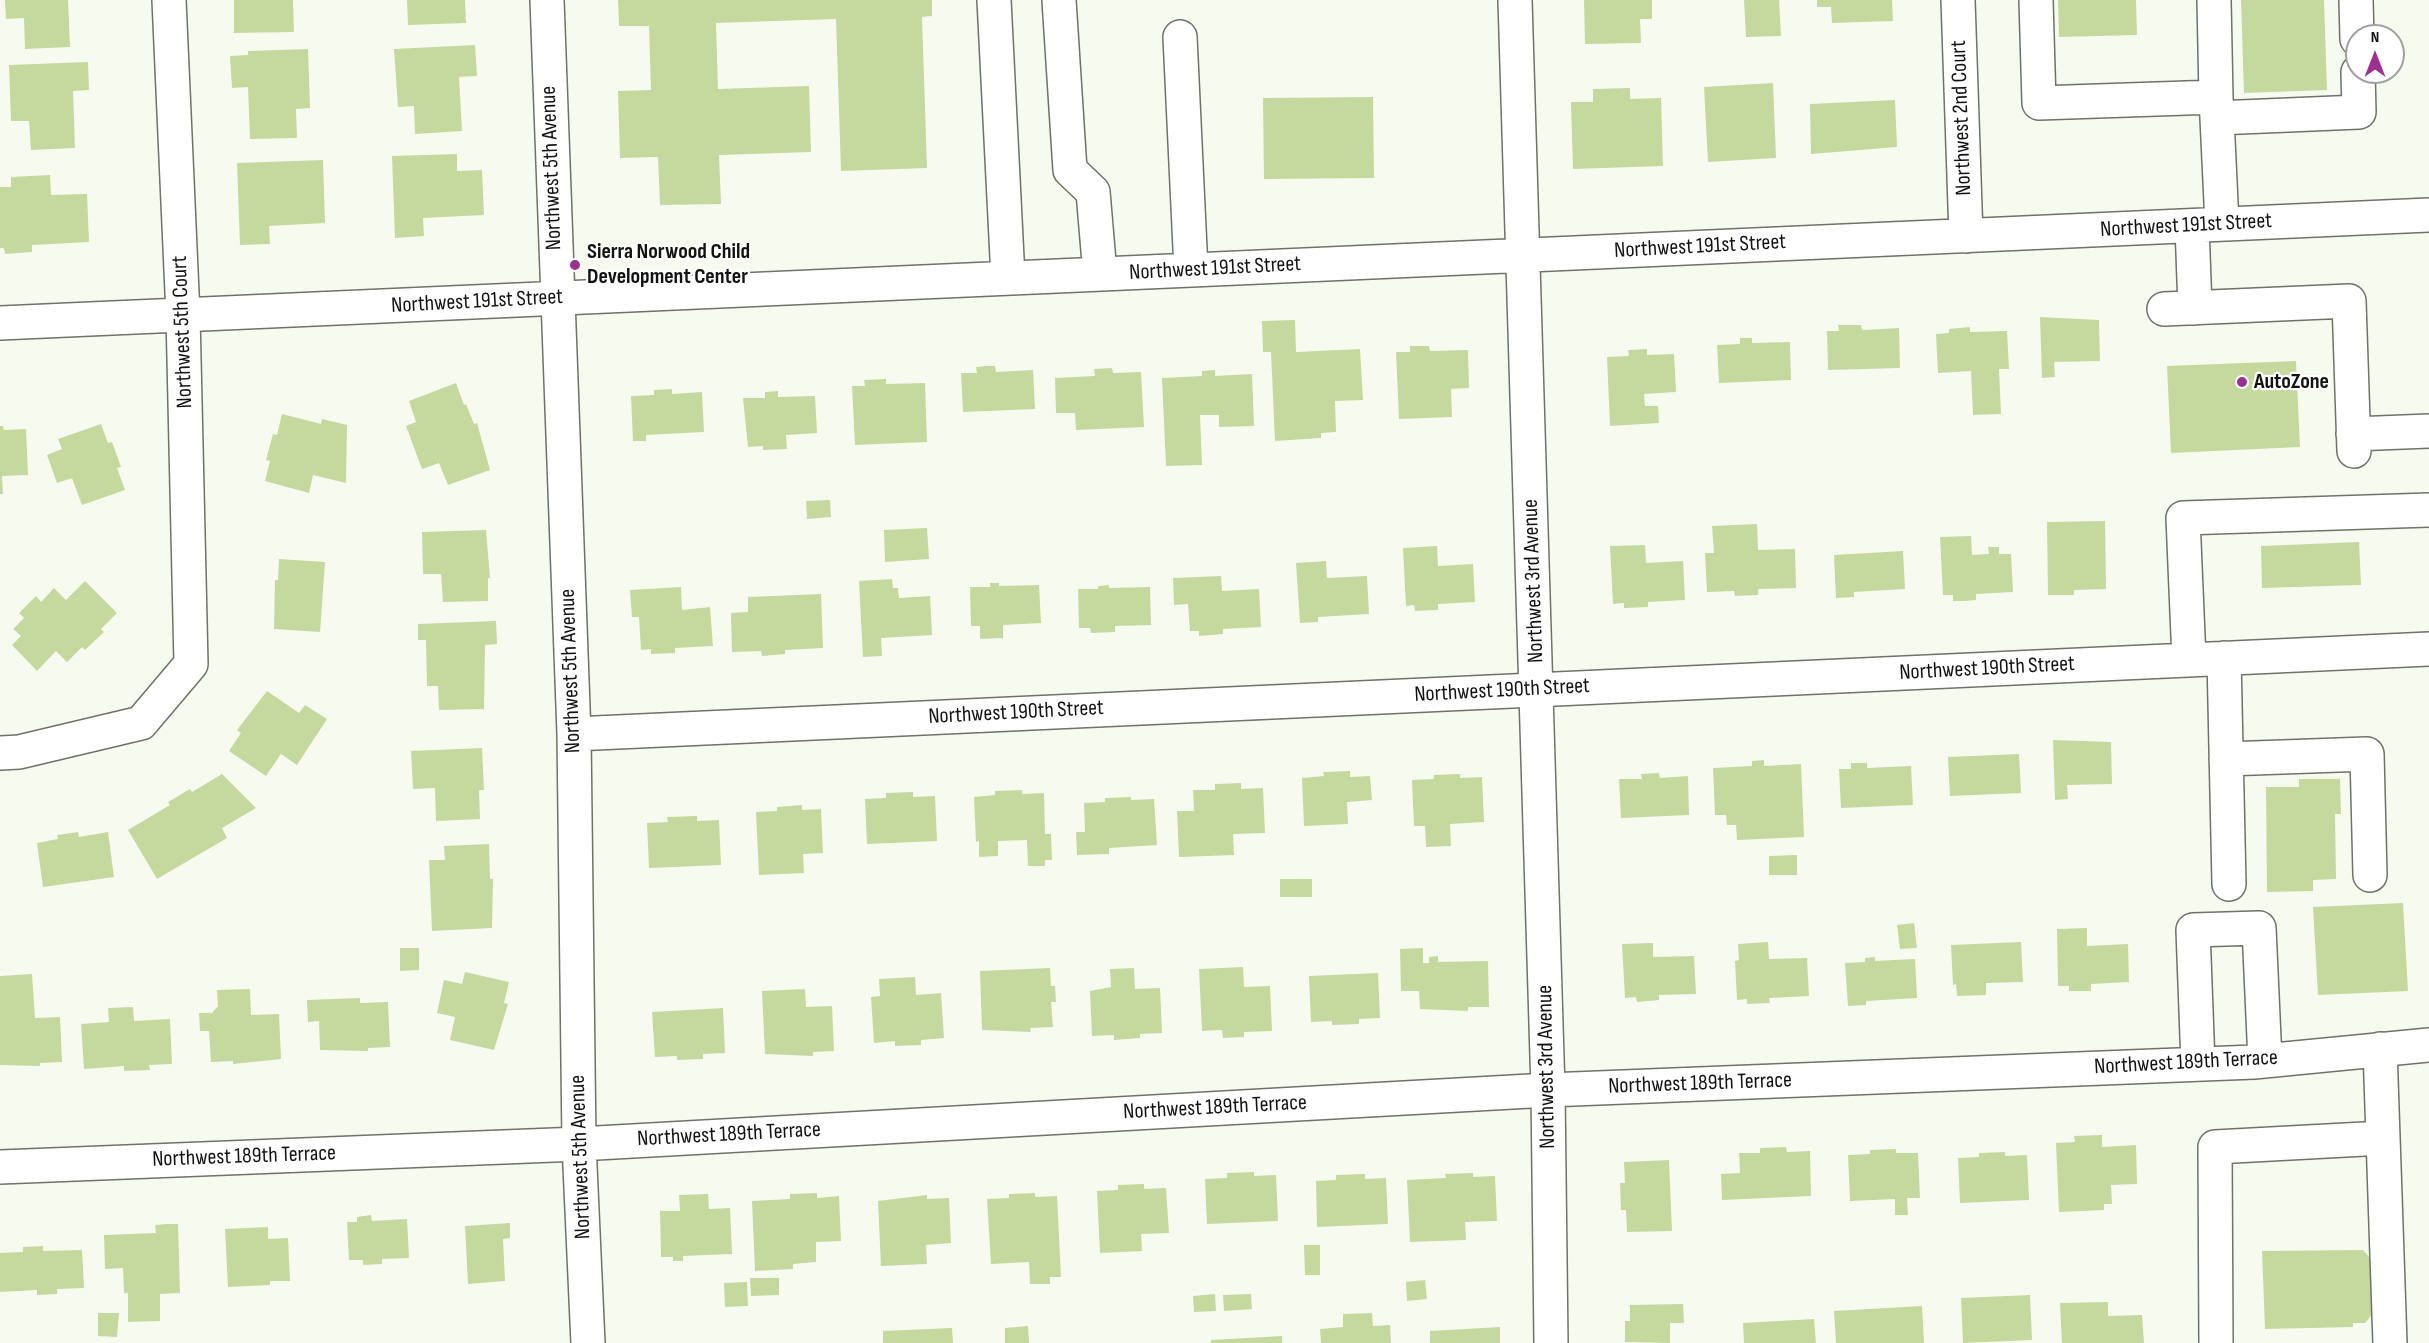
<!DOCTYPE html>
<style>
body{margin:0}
#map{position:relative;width:2429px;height:1343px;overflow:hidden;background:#f7fbef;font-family:"Sofia Sans Condensed",sans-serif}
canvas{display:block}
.north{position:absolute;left:2345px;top:24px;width:60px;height:60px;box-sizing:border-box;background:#fff;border:2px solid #a0a19f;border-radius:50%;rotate:0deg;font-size:16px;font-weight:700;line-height:24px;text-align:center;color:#121310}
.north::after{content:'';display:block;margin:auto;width:21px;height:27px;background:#9c3091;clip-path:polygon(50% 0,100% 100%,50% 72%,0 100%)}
</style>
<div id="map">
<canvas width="2429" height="1343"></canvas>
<div class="north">N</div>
</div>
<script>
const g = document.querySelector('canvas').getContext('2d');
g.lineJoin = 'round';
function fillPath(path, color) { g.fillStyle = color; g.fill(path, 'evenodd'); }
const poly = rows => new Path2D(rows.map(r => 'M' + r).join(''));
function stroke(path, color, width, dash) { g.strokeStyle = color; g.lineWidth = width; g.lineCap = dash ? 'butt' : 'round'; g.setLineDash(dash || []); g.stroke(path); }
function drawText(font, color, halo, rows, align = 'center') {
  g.font = font + ' "Sofia Sans Condensed",sans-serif'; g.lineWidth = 4.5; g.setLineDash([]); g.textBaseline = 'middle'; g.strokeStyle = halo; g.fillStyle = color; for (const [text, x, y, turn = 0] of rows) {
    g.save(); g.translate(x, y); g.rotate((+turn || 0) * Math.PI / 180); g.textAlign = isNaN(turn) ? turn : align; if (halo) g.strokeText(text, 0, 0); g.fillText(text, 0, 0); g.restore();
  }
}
const building = poly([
 [5,0,68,0,70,47,25,49,24,18,6,19],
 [234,0,293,0,294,32,234,33],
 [407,0,465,0,466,23,408,25],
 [618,0,932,0,932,16,922,17,927,168,841,171,836,19,716,23,718,89,809,86,811,152,719,155,721,204,660,205,658,157,620,158,618,91,651,90,649,26,619,26],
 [1584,0,1652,0,1652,19,1640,19,1641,43,1585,44],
 [1744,0,1779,0,1781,36,1746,37],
 [1817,0,1892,0,1893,21,1832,23,1831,7,1817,7],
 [2058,0,2136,0,2137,35,2059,37],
 [2241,0,2324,0,2327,90,2244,93],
 [475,45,477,76,459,77,462,131,415,134,414,106,398,107,394,49],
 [308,49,310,108,296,109,297,138,250,139,248,87,232,88,230,56,248,55,248,51],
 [88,62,89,90,73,91,75,148,31,150,29,121,11,121,9,65],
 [1773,83,1776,158,1708,162,1704,87],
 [1630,88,1630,99,1661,98,1663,166,1573,169,1571,102,1593,102,1593,89],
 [1373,97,1374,178,1264,179,1263,98],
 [1895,100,1897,147,1811,154,1810,104],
 [457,154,457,171,482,170,484,215,423,218,424,236,395,238,392,156],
 [323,160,325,223,269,226,270,244,240,245,237,163],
 [50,175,51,195,87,194,89,242,32,245,32,252,5,254,4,248,0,248,0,187,11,187,11,177],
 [2040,317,2099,320,2100,361,2054,362,2055,377,2042,378],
 [1295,320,1296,352,1360,349,1363,400,1335,401,1336,432,1321,433,1321,438,1275,441,1271,352,1263,352,1262,321],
 [1838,325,1861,325,1862,330,1899,328,1900,368,1828,370,1827,331,1839,331],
 [1970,327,1970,332,2007,331,2009,369,1999,369,2001,414,1973,415,1971,371,1938,373,1936,334,1949,333,1949,329],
 [1740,338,1752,338,1752,343,1790,342,1791,380,1719,383,1717,345,1740,344],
 [1410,346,1429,346,1430,351,1468,350,1469,388,1451,389,1452,417,1399,419,1396,352,1410,352],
 [1647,349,1647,355,1674,354,1676,392,1644,394,1645,406,1658,406,1659,423,1610,426,1607,357,1629,356,1628,350],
 [2296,361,2300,447,2171,453,2167,366],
 [986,366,995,366,996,372,1033,370,1035,409,963,412,961,373,977,373,976,367],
 [1112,368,1113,373,1141,372,1144,427,1076,430,1075,413,1056,413,1055,378,1095,376,1094,369],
 [1215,370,1215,376,1252,374,1254,426,1219,427,1219,415,1200,415,1202,465,1166,466,1162,378,1202,376,1202,371],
 [886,379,886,384,925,383,927,442,855,445,852,386,865,386,864,380],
 [456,383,464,405,466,404,474,424,477,423,490,470,448,485,439,463,422,469,406,426,416,422,409,401],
 [672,389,672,394,702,392,704,432,646,435,646,441,633,441,631,396,654,395,654,390],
 [778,391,778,397,815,396,817,433,786,435,787,449,763,450,763,446,748,447,743,398,765,398,765,392],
 [282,414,321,424,322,419,347,425,346,483,313,475,309,493,265,481,270,461,266,460,273,434,277,435],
 [101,424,108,443,112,442,121,467,117,468,125,490,82,505,72,478,57,483,47,455,62,449,58,439],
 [0,426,3,426,4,430,26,429,28,475,2,476,3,494,0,494],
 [830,500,831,517,807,519,806,501],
 [2105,521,2106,589,2074,590,2074,595,2048,595,2047,522],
 [1757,524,1758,550,1795,549,1796,588,1758,589,1758,595,1735,596,1734,591,1707,592,1705,553,1714,553,1712,526],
 [927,528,929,559,885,562,884,530],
 [486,530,490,578,488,578,488,601,443,602,441,574,423,574,422,532],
 [1971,536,1972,555,1989,554,1988,547,1999,547,1999,554,2011,554,2013,592,1976,594,1976,600,1965,601,1953,601,1953,595,1943,595,1940,537],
 [2359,542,2361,585,2262,588,2261,546],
 [1645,545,1646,563,1683,561,1685,600,1648,602,1648,607,1624,608,1624,603,1613,604,1610,546],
 [1437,546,1438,566,1473,564,1475,602,1438,604,1438,610,1415,611,1414,605,1406,606,1403,548],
 [1903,551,1905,589,1854,592,1854,597,1836,598,1834,555],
 [279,559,325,562,320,632,274,629,275,580,278,580],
 [1326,561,1327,578,1367,576,1369,614,1318,617,1318,622,1300,623,1296,563],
 [1221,576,1222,591,1259,589,1261,627,1223,629,1223,634,1199,636,1199,631,1190,631,1188,604,1174,605,1173,578],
 [892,579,893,588,898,588,899,598,930,596,932,635,881,638,882,656,863,657,859,581],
 [85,581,117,613,101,629,104,632,85,650,82,647,67,662,56,651,37,671,12,645,21,636,13,629,24,618,19,613,36,596,41,602,54,588,66,600],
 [990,583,999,583,999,586,1039,585,1041,623,1003,625,1003,638,980,639,980,626,971,626,970,587,990,587],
 [1109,585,1109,588,1150,587,1151,625,1115,626,1115,632,1091,633,1090,628,1079,628,1078,589,1098,589,1098,586],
 [681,587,682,610,710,607,713,646,675,648,675,653,651,654,651,649,641,650,639,617,632,617,630,590],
 [821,594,823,648,785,650,785,654,762,656,761,651,732,652,731,613,748,612,748,597],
 [496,621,497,644,485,645,484,709,439,710,438,686,427,686,426,640,418,640,418,624],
 [267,691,299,713,305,705,327,719,297,765,281,754,266,776,229,751,241,733,237,730],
 [2053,740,2111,742,2112,784,2067,785,2068,799,2055,800],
 [482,748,484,790,479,790,480,819,436,821,435,788,413,789,411,751],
 [2019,754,2021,793,1950,796,1948,757],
 [1764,760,1764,766,1801,764,1804,837,1737,840,1736,825,1727,825,1726,815,1715,815,1713,768,1752,766,1752,761],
 [1851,763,1867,763,1867,768,1911,766,1913,805,1841,808,1839,769,1851,769],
 [1350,771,1350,777,1370,776,1372,800,1347,802,1348,824,1304,826,1302,778,1324,776,1323,772],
 [1659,773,1660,778,1688,776,1689,815,1621,818,1619,779,1642,779,1641,774],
 [222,774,256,808,222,828,227,838,157,879,128,830,170,805,168,802,190,789,192,792],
 [1460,774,1460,778,1482,777,1484,822,1450,824,1451,846,1426,847,1425,826,1414,826,1412,780,1434,779,1434,775],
 [2299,779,2340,779,2341,814,2335,814,2336,879,2313,880,2313,891,2267,892,2266,787,2299,787],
 [1241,783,1241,789,1263,788,1265,833,1233,834,1234,855,1179,857,1177,811,1194,811,1193,790,1215,790,1215,784],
 [1022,790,1022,794,1044,793,1045,834,1051,834,1052,860,1045,860,1045,866,1028,866,1027,840,998,841,998,856,979,857,979,841,976,842,974,797,995,795,995,791],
 [913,792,913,797,935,796,937,841,867,844,865,799,886,798,886,793],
 [1131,797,1131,800,1154,799,1157,845,1109,848,1109,854,1077,855,1076,832,1085,832,1084,803,1105,802,1105,798],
 [802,805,802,810,821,809,823,853,803,854,804,873,759,875,756,812,777,811,777,807],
 [697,816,697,821,719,820,721,865,649,868,647,823,668,822,667,817],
 [78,832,79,837,108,832,114,877,43,887,37,843,58,839,57,835],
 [489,844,490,879,493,879,492,928,432,931,429,860,445,860,444,846],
 [1797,855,1797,875,1769,875,1769,856],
 [1280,879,1312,879,1312,897,1280,897],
 [2403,903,2408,991,2318,995,2313,907],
 [1914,923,1917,948,1900,949,1897,925],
 [2087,928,2087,946,2128,944,2129,982,2091,984,2091,991,2069,991,2069,986,2058,986,2057,929],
 [1768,942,1769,959,1807,958,1809,996,1769,998,1770,1003,1747,1004,1747,999,1737,1000,1735,961,1739,960,1738,944],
 [2021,942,2023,982,1986,983,1986,995,1957,996,1956,984,1953,985,1951,945],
 [1653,943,1653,957,1694,956,1696,994,1659,995,1659,1000,1637,1002,1636,997,1625,998,1622,944],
 [400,948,419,948,419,970,400,971],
 [1423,948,1423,963,1429,963,1429,957,1438,956,1438,962,1488,961,1489,1007,1468,1007,1468,1011,1420,1009,1419,991,1401,991,1400,949],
 [1875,957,1875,961,1915,959,1917,998,1866,1001,1866,1005,1848,1006,1845,963,1865,962,1865,958],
 [1243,967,1244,987,1270,986,1272,1031,1244,1032,1244,1037,1223,1038,1222,1030,1202,1031,1199,969],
 [1050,968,1051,986,1055,986,1056,1002,1051,1002,1053,1027,1030,1028,1031,1032,982,1030,980,971],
 [1134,968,1135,989,1160,988,1162,1033,1140,1034,1140,1038,1114,1040,1114,1035,1092,1036,1090,991,1111,987,1110,969],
 [465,972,509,982,504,1003,508,1004,494,1050,450,1040,455,1017,437,1013,444,980,462,984],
 [1378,973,1380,1018,1359,1019,1359,1024,1332,1025,1332,1021,1311,1022,1309,976],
 [32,974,35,1018,60,1017,62,1062,40,1063,40,1066,0,1065,0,976],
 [915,977,916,995,941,993,944,1038,921,1040,921,1045,895,1046,895,1041,874,1043,871,997,880,996,879,979],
 [250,989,251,1015,279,1014,281,1059,233,1064,233,1061,211,1062,209,1031,200,1031,199,1013,212,1013,218,1006,217,990],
 [805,989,806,1007,832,1006,834,1051,813,1052,813,1056,765,1054,762,991],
 [360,998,360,1003,388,1002,390,1047,368,1048,368,1051,320,1050,319,1021,308,1022,307,1000],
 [133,1007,134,1021,170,1019,172,1064,149,1065,150,1070,124,1071,124,1066,84,1069,81,1024,109,1022,108,1008],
 [723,1008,725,1053,703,1054,703,1059,677,1060,677,1056,655,1057,652,1012],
 [2102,1135,2102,1147,2136,1145,2137,1184,2111,1185,2112,1204,2104,1204,2104,1210,2059,1212,2056,1143,2075,1142,2074,1136],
 [1786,1147,1787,1152,1810,1151,1811,1196,1722,1200,1721,1174,1740,1173,1739,1153,1760,1153,1760,1148],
 [1896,1149,1896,1153,1918,1153,1920,1198,1907,1198,1908,1215,1895,1215,1895,1199,1850,1201,1848,1155,1870,1154,1870,1150],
 [2005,1152,2005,1156,2027,1155,2029,1200,1960,1203,1958,1158,1979,1157,1979,1153],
 [1669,1160,1672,1231,1627,1232,1626,1210,1621,1210,1620,1183,1625,1183,1624,1162],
 [1254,1172,1254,1176,1276,1175,1278,1221,1207,1224,1205,1179,1227,1178,1227,1173],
 [1473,1173,1473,1177,1495,1176,1497,1221,1465,1222,1466,1240,1410,1242,1407,1180,1446,1178,1445,1174],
 [1365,1174,1365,1179,1386,1178,1388,1224,1317,1227,1316,1181,1336,1180,1336,1175],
 [1144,1184,1144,1189,1166,1188,1169,1233,1141,1234,1142,1251,1100,1253,1097,1191,1118,1190,1118,1185],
 [817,1193,817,1198,839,1196,841,1241,816,1242,816,1262,793,1264,793,1269,755,1271,752,1201,790,1199,790,1194],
 [1035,1193,1035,1197,1057,1196,1061,1277,1050,1277,1050,1284,1030,1284,1029,1262,991,1264,987,1199,1009,1198,1009,1194],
 [708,1194,709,1209,730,1208,732,1254,683,1256,683,1261,673,1261,673,1257,661,1257,660,1211,680,1211,679,1195],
 [927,1195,927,1199,949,1198,951,1243,926,1245,927,1264,881,1266,878,1201],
 [371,1215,372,1221,407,1219,409,1258,382,1259,382,1264,363,1265,363,1260,349,1260,347,1222,357,1222,357,1217],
 [510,1223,510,1238,503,1239,505,1281,468,1284,465,1226],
 [167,1224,178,1224,180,1293,160,1294,160,1321,128,1322,128,1293,124,1293,123,1268,105,1269,104,1235,156,1233,155,1225],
 [268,1227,268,1239,288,1238,290,1281,270,1281,270,1285,228,1287,225,1229],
 [1304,1245,1320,1245,1320,1275,1305,1275],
 [43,1246,43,1251,82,1250,84,1288,57,1289,57,1294,37,1295,37,1290,0,1292,0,1253,23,1252,23,1247],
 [2363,1250,2377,1266,2378,1307,2365,1323,2353,1323,2353,1327,2265,1329,2262,1251],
 [750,1278,779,1278,779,1295,751,1296],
 [1425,1280,1427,1299,1407,1301,1406,1282],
 [747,1282,748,1306,725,1307,724,1283],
 [1215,1294,1216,1311,1194,1312,1193,1296],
 [1251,1294,1252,1309,1224,1311,1223,1295],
 [2030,1295,2032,1340,1963,1343,1961,1298],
 [2108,1302,2108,1316,2142,1315,2144,1343,2062,1343,2060,1303],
 [1683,1304,1684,1323,1670,1323,1670,1343,1625,1342,1625,1321,1630,1321,1630,1305],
 [1922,1306,1924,1343,1836,1343,1834,1311],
 [98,1313,119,1313,117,1337,98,1336],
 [1372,1313,1373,1326,1390,1325,1391,1343,1321,1343,1320,1329,1343,1327,1343,1314],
 [1814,1319,1816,1343,1744,1343,1743,1323],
 [1028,1326,1029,1343,1005,1343,1005,1328],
 [1500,1327,1500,1343,1430,1343,1430,1331],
 [952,1328,953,1343,883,1343,883,1331],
 [1282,1336,1282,1343,1211,1343,1211,1340]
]);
const minor = poly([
 [547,0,574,734,579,1144,588,1343],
 [994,0,1008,278],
 [1059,0,1070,170,1093,192,1100,274],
 [1515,0,1548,1090,1551,1343],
 [1958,0,1966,236],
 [2036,0,2039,103,2216,97,2222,224],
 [2214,0,2216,97],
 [2356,0,2357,39],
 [1180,37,1191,270],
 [2217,118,2359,112,2358,72],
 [2192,226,2195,308],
 [2164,309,2349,301,2354,451],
 [0,323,2429,215],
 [2353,434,2429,431],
 [2224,658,2229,884],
 [2189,660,2183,518,2429,510],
 [574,734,2429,649],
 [0,753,19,752,141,723,191,664,183,315,169,0],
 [2226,759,2367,754,2370,875],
 [2380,1049,2390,1343],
 [2198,1064,2193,930,2259,928,2265,1061],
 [0,1167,579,1144,1548,1090,2254,1062,2429,1045],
 [2216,1343,2215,1147,2383,1138]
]);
const markers = [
 [575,265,6,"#9c3091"],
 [2242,382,6,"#9c3091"]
];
const streetNames = [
 ["Northwest 2nd Court",1962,118,-92],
 ["Northwest 5th Avenue",552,168,-92],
 ["Northwest 191st Street",2186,226,-3],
 ["Northwest 191st Street",1700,247,-3],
 ["Northwest 191st Street",1215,269,-3],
 ["Northwest 191st Street",477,302,-3],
 ["Northwest 5th Court",183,332,-92],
 ["Northwest 3rd Avenue",1534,581,-92],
 ["Northwest 190th Street",1987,669,-3],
 ["Northwest 5th Avenue",571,671,-92],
 ["Northwest 190th Street",1502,691,-3],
 ["Northwest 190th Street",1016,713,-3],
 ["Northwest 189th Terrace",2186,1063,-3],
 ["Northwest 3rd Avenue",1547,1067,-91],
 ["Northwest 189th Terrace",1700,1084,-2],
 ["Northwest 189th Terrace",1215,1108,-3],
 ["Northwest 189th Terrace",729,1135,-3],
 ["Northwest 189th Terrace",244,1157,-2],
 ["Northwest 5th Avenue",581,1157,-92]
];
const poiNames = [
 ["Sierra Norwood Child",587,252],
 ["Development Center",587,277],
 ["AutoZone",2254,382]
];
fillPath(building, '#c5d99e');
stroke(minor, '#6e7268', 36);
stroke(minor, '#fff', 33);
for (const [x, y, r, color] of markers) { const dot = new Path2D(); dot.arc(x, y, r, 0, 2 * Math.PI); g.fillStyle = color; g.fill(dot); stroke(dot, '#fff', 2); }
drawText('22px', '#121310', '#fff', streetNames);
drawText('bold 22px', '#121310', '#fff', poiNames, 'left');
</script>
